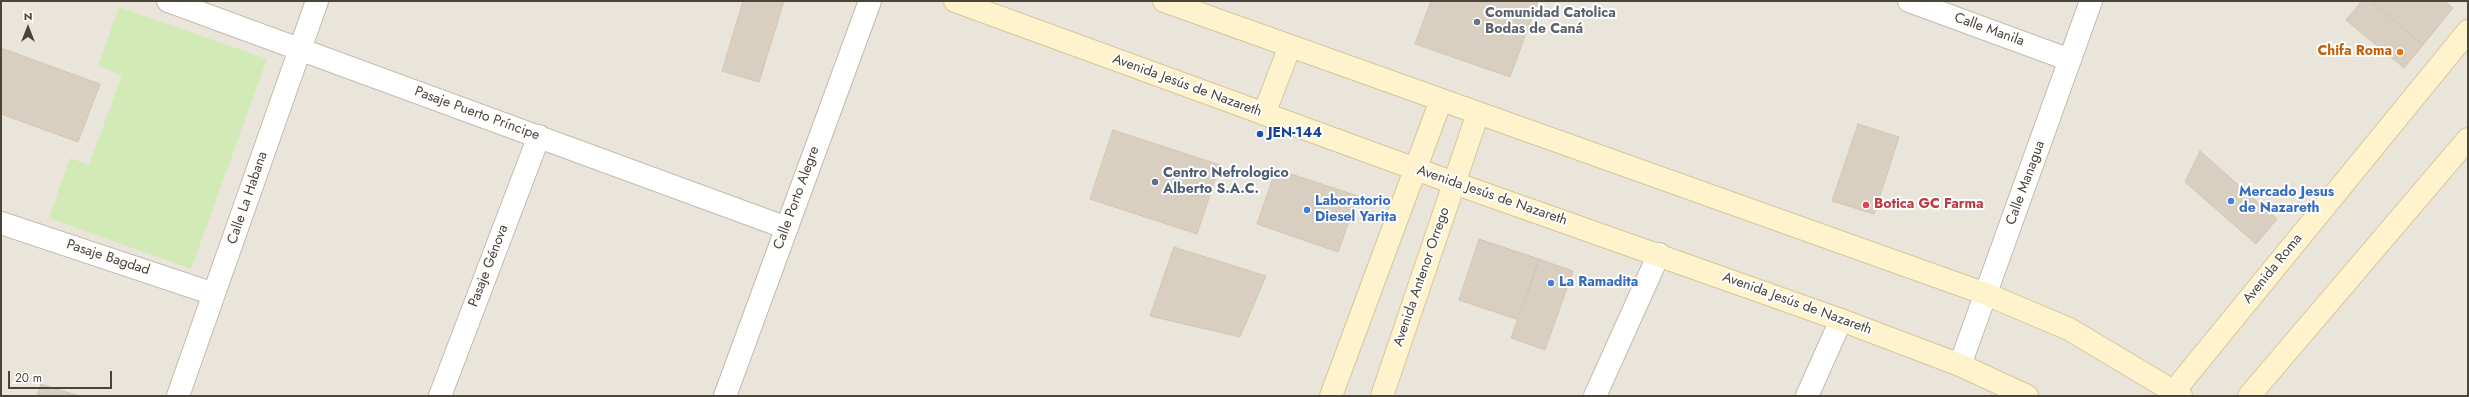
<!DOCTYPE html>
<meta charset="utf-8">
<style>
body{margin:0}
#map{position:relative;width:2469px;height:397px;overflow:hidden;background:#f6f3ec;font-family:Jost,sans-serif}
canvas{display:block}
.frame{position:absolute;inset:0;border:2px solid #4b4439;pointer-events:none}
.north{position:absolute;left:8px;top:8px;width:40px;height:40px;-webkit-text-stroke:3px #fff;paint-order:stroke;rotate:0deg;font-size:11px;font-weight:700;line-height:16px;text-align:center;color:#4b4439}
.north::after{content:'';display:block;margin:auto;width:14px;height:18px;background:#4b4439;clip-path:polygon(50% 0,100% 100%,50% 72%,0 100%)}
.scale{position:absolute;left:8px;top:371px;width:104px;height:18px;box-sizing:border-box;border:2px solid #4b4439;border-top:0;padding-left:5px;font-size:12px;line-height:14px;white-space:nowrap;color:#4b4439;-webkit-text-stroke:3px #fff;paint-order:stroke}
</style>
<div id="map">
<canvas width="2469" height="397"></canvas>
<div class="frame"></div>
<div class="north">N</div>
<div class="scale">20 m</div>
</div>
<script>
const g = document.querySelector('canvas').getContext('2d');
g.lineJoin = 'round';
function fillPath(path, color) { g.fillStyle = color; g.fill(path, 'evenodd'); }
const poly = rows => new Path2D(rows.map(r => 'M' + r).join(''));
function stroke(path, color, width, dash) { g.strokeStyle = color; g.lineWidth = width; g.lineCap = dash ? 'butt' : 'round'; g.setLineDash(dash || []); g.stroke(path); }
function drawText(font, color, halo, rows, align = 'center') {
  g.font = font + ' Jost,sans-serif'; g.lineWidth = 4; g.setLineDash([]); g.textBaseline = 'middle'; g.strokeStyle = halo; g.fillStyle = color; for (const [text, x, y, turn = 0] of rows) {
    g.save(); g.translate(x, y); g.rotate((+turn || 0) * Math.PI / 180); g.textAlign = isNaN(turn) ? turn : align; if (halo) g.strokeText(text, 0, 0); g.fillText(text, 0, 0); g.restore();
  }
}
const residential = poly([
 [1,1,2468,1,2468,396,1,396]
]);
const green = poly([
 [119,7,267,59,191,269,49,218,70,158,89,165,122,75,98,66]
]);
const building = poly([
 [743,1,784,1,759,82,722,71,743,1],
 [1431,1,1538,1,1510,77,1415,44,1431,1],
 [2362,1,2371,1,2423,45,2404,68,2346,20,2362,1],
 [2371,1,2445,1,2453,8,2423,45,2371,1],
 [1,48,100,84,78,142,1,114,1,48],
 [1858,124,1899,137,1874,214,1832,201,1858,124],
 [1113,130,1220,165,1197,234,1090,199,1113,130],
 [2200,151,2277,219,2256,244,2185,182,2200,151],
 [1276,169,1358,196,1338,252,1257,224,1276,169],
 [1479,239,1539,259,1519,320,1459,300,1479,239],
 [1174,247,1266,276,1240,337,1150,316,1174,247],
 [1539,259,1573,271,1545,350,1511,338,1539,259],
 [41,384,79,396,37,396,41,384]
]);
const street = poly([
 [168,1,787,228],
 [1909,1,2070,60],
 [1,223,214,294],
 [1960,365,2091,1],
 [178,396,317,1],
 [440,396,539,136],
 [725,396,870,1],
 [1595,396,1659,254],
 [1807,396,1841,320]
]);
const secondary = poly([
 [955,1,1454,183,1841,320,1960,365,2027,396],
 [1164,1,1986,294,2069,329,2181,396],
 [1264,114,1290,46],
 [1331,396,1441,100],
 [1382,396,1478,113],
 [2170,396,2468,31],
 [2249,396,2468,139]
]);
const markers = [
 [1477,22,4,"#6b7280"],
 [2400,52,4,"#e8710a"],
 [1260,134,4,"#1a4fb4"],
 [1155,182,4,"#5c6f8a"],
 [2231,201,4,"#3f7fe0"],
 [1866,205,4,"#e0444e"],
 [1307,210,4,"#3f7fe0"],
 [1551,283,4,"#3f7fe0"]
];
const worshipNames = [
 ["Comunidad Catolica",1485,14],
 ["Bodas de Caná",1485,30]
];
const streetNames = [
 ["Calle Manila",1989,30,20],
 ["Avenida Jesús de Nazareth",1187,86,20],
 ["Pasaje Puerto Príncipe",477,114,20],
 ["Calle Managua",2026,183,-70],
 ["Avenida Jesús de Nazareth",1492,196,19],
 ["Calle La Habana",248,198,-71],
 ["Calle Porto Alegre",797,198,-70],
 ["Pasaje Bagdad",108,258,18],
 ["Pasaje Génova",489,266,-69],
 ["Avenida Roma",2273,269,-51],
 ["Avenida Antenor Orrego",1422,277,-71],
 ["Avenida Jesús de Nazareth",1797,304,20]
];
const foodNames = [
 ["Chifa Roma",2392,52]
];
const transitNames = [
 ["JEN-144",1268,134]
];
const serviceNames = [
 ["Centro Nefrologico",1163,174],
 ["Alberto S.A.C.",1163,190]
];
const shopNames = [
 ["Mercado Jesus",2239,193],
 ["de Nazareth",2239,209],
 ["Laboratorio",1315,202],
 ["Diesel Yarita",1315,218],
 ["La Ramadita",1559,283]
];
const healthNames = [
 ["Botica GC Farma",1874,205]
];
fillPath(residential, '#eae5da');
fillPath(green, '#d2eab5');
fillPath(building, '#d8cfc1');
stroke(building, '#d3c7b4', 1);
stroke(street, '#c2bbae', 24);
stroke(secondary, '#d6c79b', 24);
stroke(street, '#fff', 22);
stroke(secondary, '#fff3cd', 22);
for (const [x, y, r, color] of markers) { const dot = new Path2D(); dot.arc(x, y, r, 0, 2 * Math.PI); g.fillStyle = color; g.fill(dot); stroke(dot, '#fff', 1.5); }
drawText('bold 14px', '#5b616d', '#fff', worshipNames, 'left');
drawText('14px', '#4b4439', '#fff', streetNames);
drawText('bold 14px', '#c56008', '#fff', foodNames, 'right');
drawText('bold 14px', '#164399', '#fff', transitNames, 'left');
drawText('bold 14px', '#4e5e75', '#fff', serviceNames, 'left');
drawText('bold 14px', '#366cbe', '#fff', shopNames, 'left');
drawText('bold 14px', '#be3a42', '#fff', healthNames, 'left');
</script>
